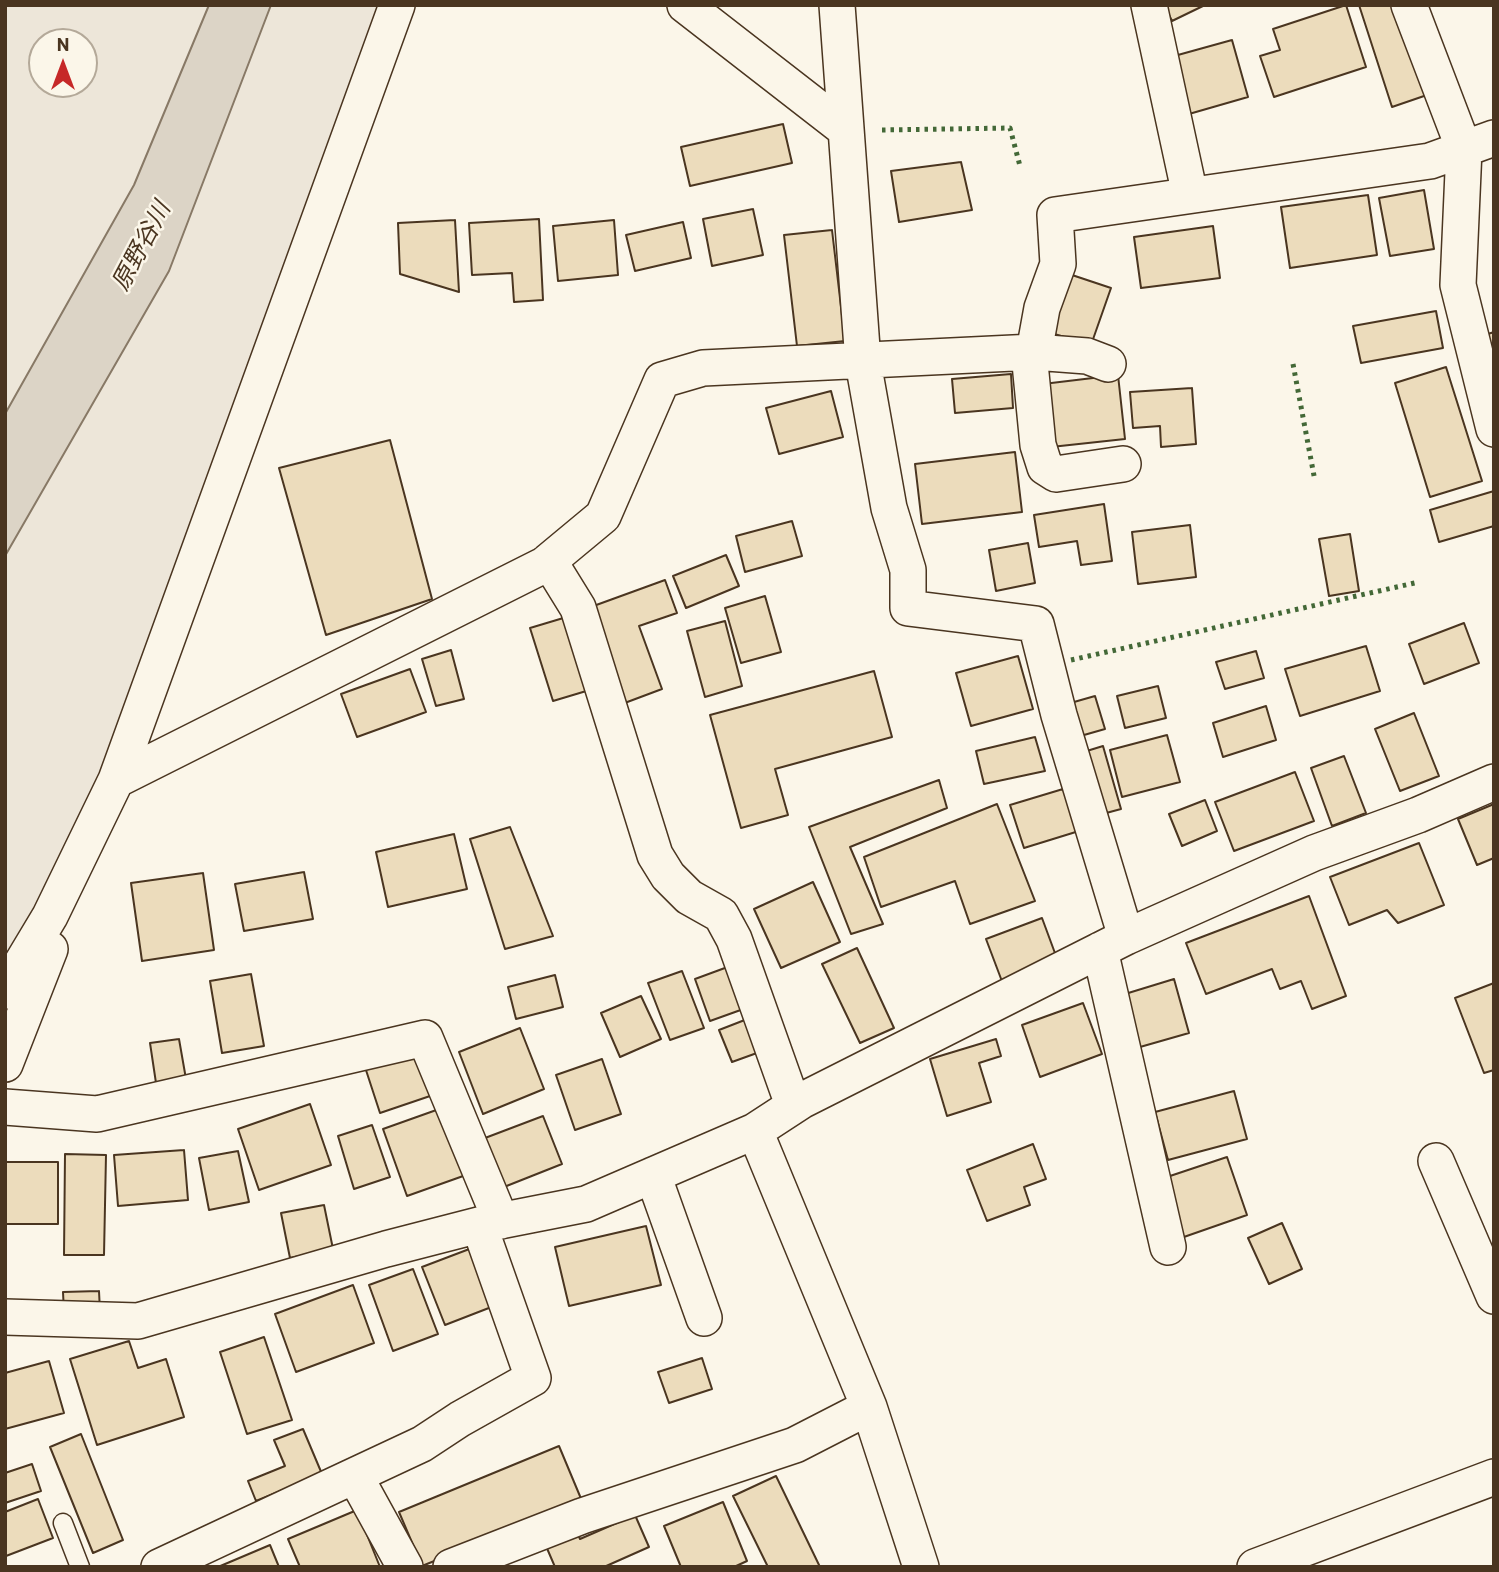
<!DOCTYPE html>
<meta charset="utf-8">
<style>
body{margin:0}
#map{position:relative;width:1499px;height:1572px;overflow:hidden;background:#fbf6e9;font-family:Barlow,sans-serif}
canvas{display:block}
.frame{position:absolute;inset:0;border:7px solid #4a3520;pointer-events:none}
.north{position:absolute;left:28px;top:28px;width:70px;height:70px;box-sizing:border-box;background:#fbf6e9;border:2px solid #b4a999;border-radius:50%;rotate:0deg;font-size:19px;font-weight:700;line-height:28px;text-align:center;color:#4a3520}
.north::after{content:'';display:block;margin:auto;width:24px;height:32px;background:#c62828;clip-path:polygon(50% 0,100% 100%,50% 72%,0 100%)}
</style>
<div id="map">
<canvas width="1499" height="1572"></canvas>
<div class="frame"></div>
<div class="north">N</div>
</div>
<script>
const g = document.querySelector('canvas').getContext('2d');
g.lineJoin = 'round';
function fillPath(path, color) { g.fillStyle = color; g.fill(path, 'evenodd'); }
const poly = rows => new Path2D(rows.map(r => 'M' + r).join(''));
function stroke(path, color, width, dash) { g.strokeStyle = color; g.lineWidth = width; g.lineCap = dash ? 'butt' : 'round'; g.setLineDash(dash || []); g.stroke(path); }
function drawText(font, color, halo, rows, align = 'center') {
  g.font = font + ' Barlow,"Noto Sans JP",sans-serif'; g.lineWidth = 5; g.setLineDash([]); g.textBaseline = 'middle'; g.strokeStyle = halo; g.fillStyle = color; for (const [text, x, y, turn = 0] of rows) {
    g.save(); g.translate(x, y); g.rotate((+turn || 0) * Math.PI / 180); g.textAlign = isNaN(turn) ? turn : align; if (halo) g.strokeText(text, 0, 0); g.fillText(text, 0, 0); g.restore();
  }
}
const green = poly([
 [5,5,394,5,116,780,5,972,5,5],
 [42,42,84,42,84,84,42,84,42,42]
]);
const water = poly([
 [209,5,271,5,169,271,5,556,5,414,134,185,209,5]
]);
const building = poly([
 [1164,5,1205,5,1172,21,1164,5],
 [1346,5,1366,67,1274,97,1260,56,1280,50,1273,29,1346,5],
 [1359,5,1398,5,1427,95,1392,107,1359,5],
 [1232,40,1248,97,1182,116,1167,58,1232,40],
 [783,124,792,163,690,186,681,147,783,124],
 [961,162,972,210,899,222,891,171,961,162],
 [1424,190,1434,249,1390,256,1379,198,1424,190],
 [1368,195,1377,255,1290,268,1281,207,1368,195],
 [753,209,763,255,712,266,703,219,753,209],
 [539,219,543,300,514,302,512,273,472,275,469,223,539,219],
 [455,220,459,292,400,274,398,223,455,220],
 [614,220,618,275,558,281,553,226,614,220],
 [683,222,691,258,635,271,626,235,683,222],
 [1213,226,1220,278,1141,288,1134,237,1213,226],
 [832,230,845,341,797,346,784,235,832,230],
 [1069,274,1111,288,1091,345,1051,333,1069,274],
 [1436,311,1443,348,1361,363,1353,326,1436,311],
 [1494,332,1494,357,1488,334,1494,332],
 [1446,367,1482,481,1430,497,1395,383,1446,367],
 [1011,374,1013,408,955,413,952,379,1011,374],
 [1118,375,1125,439,1051,447,1043,384,1118,375],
 [1192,388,1196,444,1161,447,1160,426,1133,428,1130,392,1192,388],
 [831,391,843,437,779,454,766,408,831,391],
 [390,440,432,599,326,635,279,468,390,440],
 [1015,452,1022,512,922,524,915,464,1015,452],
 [1494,491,1494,526,1439,542,1430,510,1494,491],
 [1104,504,1112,561,1081,565,1077,541,1039,547,1034,515,1104,504],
 [792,521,802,556,745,572,736,536,792,521],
 [1190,525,1196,577,1138,584,1132,532,1190,525],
 [1350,534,1359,591,1329,596,1319,539,1350,534],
 [1028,543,1035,583,996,591,989,550,1028,543],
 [726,555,739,586,686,608,673,576,726,555],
 [665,580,677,613,639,626,662,689,622,704,588,608,665,580],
 [765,596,781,652,741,663,725,608,765,596],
 [570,616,593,689,553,701,530,628,570,616],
 [725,621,742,686,705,697,687,631,725,621],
 [1464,623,1479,663,1424,684,1409,644,1464,623],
 [1366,646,1380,691,1300,716,1285,669,1366,646],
 [451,650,464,699,436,706,422,659,451,650],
 [1256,651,1264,678,1225,689,1216,662,1256,651],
 [1018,656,1033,709,971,726,956,673,1018,656],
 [410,669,426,712,357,737,341,694,410,669],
 [874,671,892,737,775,769,788,815,741,828,710,715,874,671],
 [1158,686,1166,718,1125,728,1117,696,1158,686],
 [1095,696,1105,729,1077,737,1067,704,1095,696],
 [1266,706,1276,740,1223,757,1213,723,1266,706],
 [1414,713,1439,776,1400,791,1375,729,1414,713],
 [1167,735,1180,782,1122,797,1110,750,1167,735],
 [1035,737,1045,771,984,784,976,751,1035,737],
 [1103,746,1121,809,1095,816,1077,754,1103,746],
 [1344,756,1366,813,1332,826,1311,768,1344,756],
 [1295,772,1314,821,1234,851,1215,802,1295,772],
 [939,780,947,808,850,847,883,924,851,934,809,827,939,780],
 [1063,789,1079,831,1024,848,1010,805,1063,789],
 [1205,800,1217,831,1182,846,1169,814,1205,800],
 [997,804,1035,901,970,924,955,881,881,907,864,857,997,804],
 [1494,804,1494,858,1477,865,1458,819,1494,804],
 [510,827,553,936,505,949,470,839,510,827],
 [454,834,467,889,388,907,376,852,454,834],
 [1419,843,1444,905,1398,923,1387,910,1349,925,1330,877,1419,843],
 [304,872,313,919,244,931,235,884,304,872],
 [203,873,214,950,142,961,131,883,203,873],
 [813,882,840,942,781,968,754,909,813,882],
 [1309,896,1346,996,1312,1009,1301,981,1280,989,1272,969,1206,994,1186,943,1309,896],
 [1042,918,1059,964,1003,984,986,939,1042,918],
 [857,948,894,1028,860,1043,822,964,857,948],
 [733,965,749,1007,710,1021,695,979,733,965],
 [682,971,704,1028,670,1040,648,983,682,971],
 [251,974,264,1046,222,1053,210,981,251,974],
 [555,975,563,1007,516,1019,508,987,555,975],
 [1174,979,1189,1033,1140,1047,1125,994,1174,979],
 [1494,983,1494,1070,1484,1073,1455,998,1494,983],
 [641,996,661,1039,620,1057,601,1013,641,996],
 [1083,1003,1102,1054,1040,1077,1022,1025,1083,1003],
 [755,1016,768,1049,732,1062,719,1030,755,1016],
 [520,1028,544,1089,483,1114,459,1052,520,1028],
 [179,1039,186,1079,156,1083,150,1043,179,1039],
 [996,1039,1001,1056,979,1063,991,1102,947,1116,930,1059,996,1039],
 [420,1045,436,1094,380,1113,364,1064,420,1045],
 [602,1059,621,1114,575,1130,556,1075,602,1059],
 [1234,1091,1247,1139,1168,1160,1155,1112,1234,1091],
 [310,1104,331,1165,259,1190,238,1129,310,1104],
 [442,1108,466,1175,407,1196,383,1129,442,1108],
 [543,1116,562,1164,504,1187,485,1138,543,1116],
 [372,1125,390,1177,354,1189,338,1136,372,1125],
 [1033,1144,1046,1179,1024,1187,1030,1205,987,1221,967,1170,1033,1144],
 [184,1150,188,1200,118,1206,114,1155,184,1150],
 [238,1151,249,1202,209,1210,199,1158,238,1151],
 [65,1154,106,1155,104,1255,64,1255,65,1154],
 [1227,1157,1247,1215,1181,1238,1161,1179,1227,1157],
 [5,1162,58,1162,58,1224,5,1224,5,1162],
 [324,1205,333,1249,290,1258,281,1213,324,1205],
 [1282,1223,1302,1269,1269,1284,1248,1238,1282,1223],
 [646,1226,661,1285,569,1306,555,1247,646,1226],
 [472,1248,494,1306,445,1325,422,1267,472,1248],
 [413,1269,438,1334,393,1351,369,1285,413,1269],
 [353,1285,374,1343,296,1372,275,1314,353,1285],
 [99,1291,100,1312,64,1313,63,1292,99,1291],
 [264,1337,292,1420,247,1434,220,1352,264,1337],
 [129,1341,138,1368,166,1359,184,1417,97,1445,70,1359,129,1341],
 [702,1358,712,1389,669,1403,658,1372,702,1358],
 [49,1361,64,1413,5,1429,5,1373,49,1361],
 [303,1429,322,1474,256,1501,248,1481,285,1466,274,1440,303,1429],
 [81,1434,123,1540,93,1553,50,1447,81,1434],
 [559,1446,582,1501,422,1566,399,1512,559,1446],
 [32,1464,41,1491,5,1503,5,1473,32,1464],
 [776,1476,820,1567,768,1567,733,1496,776,1476],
 [38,1499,53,1538,6,1556,5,1512,38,1499],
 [723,1502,747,1561,734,1567,681,1567,664,1526,723,1502],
 [357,1510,380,1567,300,1567,288,1539,357,1510],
 [635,1515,649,1547,604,1567,555,1567,543,1539,574,1525,580,1539,635,1515],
 [270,1545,279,1567,218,1567,270,1545]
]);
const lane = poly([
 [63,1523,80,1567]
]);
const street = poly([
 [685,5,846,130],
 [837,5,863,362,889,508,908,570,908,608,1036,624,1059,715,1126,937],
 [1149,5,1190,195],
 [1409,5,1464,149,1458,285,1494,429],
 [1034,352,1087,356,1108,364],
 [1029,353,1038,445,1045,467,1056,474,1123,464],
 [549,561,578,608,655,855,668,876,689,897,721,915,734,939,793,1105],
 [116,780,544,565,603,516,662,380,703,368,1034,352,1042,308,1058,264,1055,215,1430,161,1494,138],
 [1100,950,1168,1247],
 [5,991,50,916,116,780,397,5],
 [5,1064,50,949],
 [5,1107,97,1114,425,1038,501,1221],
 [755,1131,869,1407,921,1567],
 [1436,1161,1494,1296],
 [653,1175,704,1318],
 [5,1317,138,1321,386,1249,479,1225,586,1204,755,1131,801,1101,1126,937,1314,853,1418,815,1494,782],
 [356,1478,405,1567],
 [159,1567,422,1444,460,1419,533,1378,479,1225],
 [451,1567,582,1516,795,1445,869,1407],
 [1255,1567,1494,1477]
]);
const hedge = poly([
 [882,130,1010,128,1020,166],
 [1293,364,1315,481],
 [1071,660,1419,582]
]);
const waterNames = [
 ["原野谷川",141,246,-62]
];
fillPath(green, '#ede6d9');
stroke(green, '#887966', 2);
fillPath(water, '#dcd4c6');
stroke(water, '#887966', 2);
fillPath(building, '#ecdcbc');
stroke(building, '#4a3520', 2);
stroke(lane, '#4a3520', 21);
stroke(street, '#4a3520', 38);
stroke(lane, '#fbf6e9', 18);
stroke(street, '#fbf6e9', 35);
stroke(hedge, '#436837', 5, [3.5, 5]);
drawText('italic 24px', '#4a3520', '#fbf6e9', waterNames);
</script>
